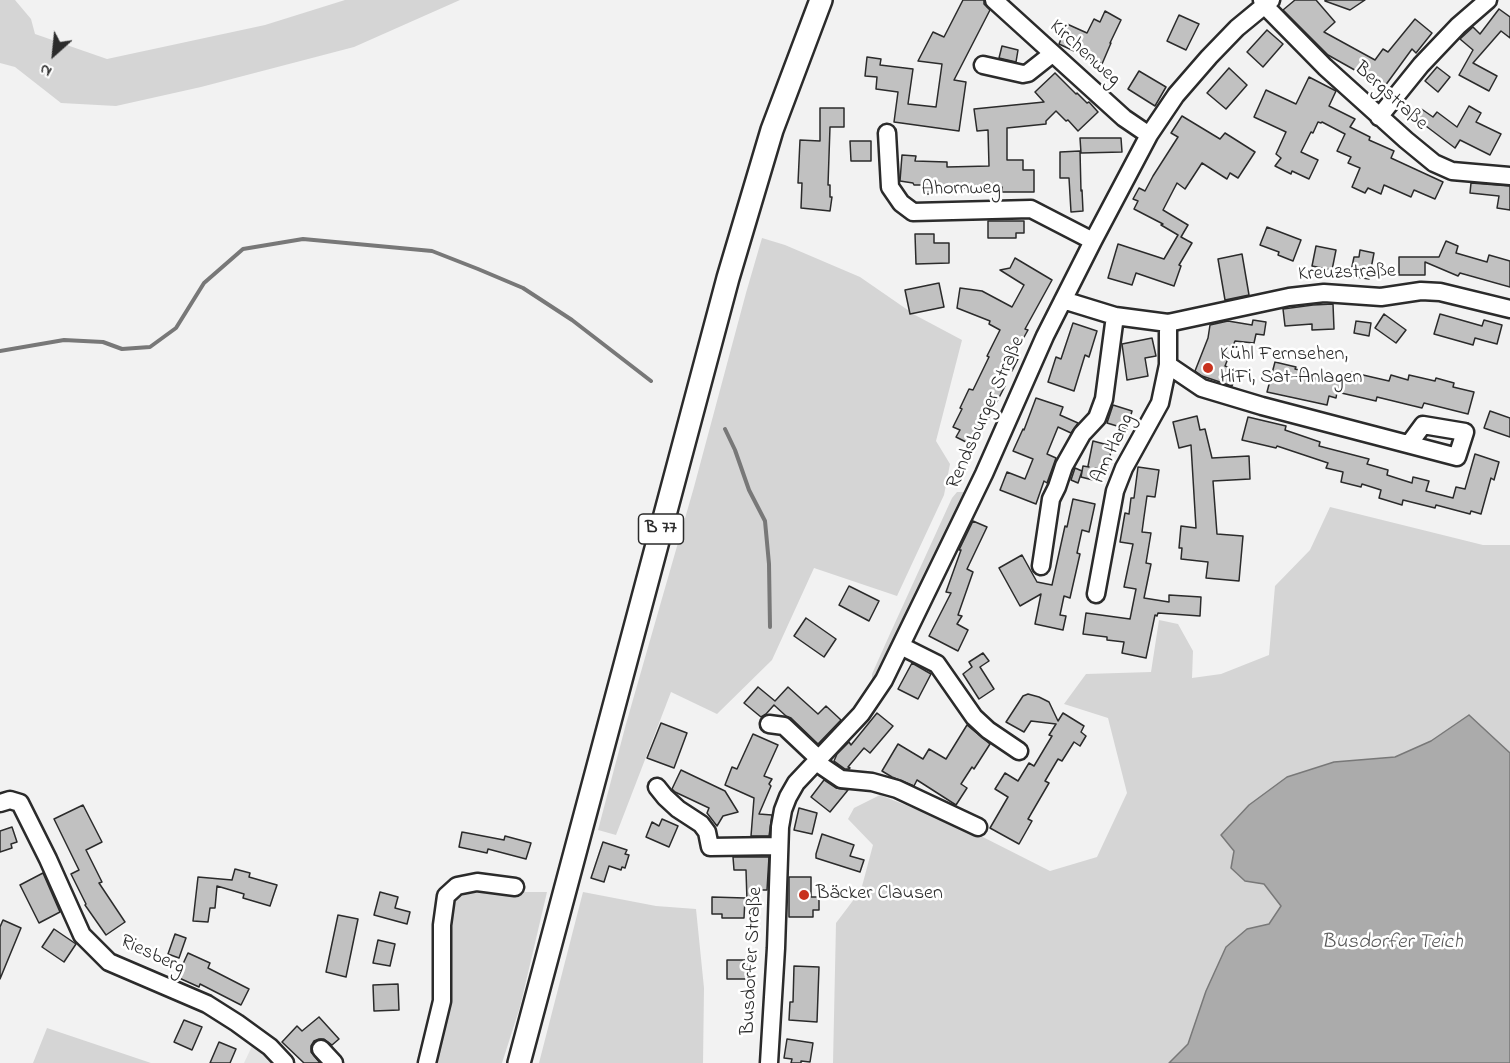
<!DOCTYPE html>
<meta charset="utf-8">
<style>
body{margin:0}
#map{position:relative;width:1510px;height:1063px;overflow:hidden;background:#f2f2f2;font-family:"Indie Flower",sans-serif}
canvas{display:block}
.north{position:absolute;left:24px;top:24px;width:60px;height:60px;-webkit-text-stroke:4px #fff;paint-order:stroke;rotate:207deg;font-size:16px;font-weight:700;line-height:24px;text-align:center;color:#2b2b2b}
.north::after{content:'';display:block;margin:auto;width:21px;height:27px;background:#2b2b2b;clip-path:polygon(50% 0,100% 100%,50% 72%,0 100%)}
</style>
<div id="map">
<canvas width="1510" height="1063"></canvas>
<div class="north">N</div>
</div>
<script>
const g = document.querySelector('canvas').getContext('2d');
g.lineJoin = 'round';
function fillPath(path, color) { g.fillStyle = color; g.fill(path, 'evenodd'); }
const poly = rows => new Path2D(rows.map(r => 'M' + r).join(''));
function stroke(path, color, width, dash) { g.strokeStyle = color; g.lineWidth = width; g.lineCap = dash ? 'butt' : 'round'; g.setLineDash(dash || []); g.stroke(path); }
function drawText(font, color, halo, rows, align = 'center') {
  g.font = font + ' "Indie Flower",sans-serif'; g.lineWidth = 5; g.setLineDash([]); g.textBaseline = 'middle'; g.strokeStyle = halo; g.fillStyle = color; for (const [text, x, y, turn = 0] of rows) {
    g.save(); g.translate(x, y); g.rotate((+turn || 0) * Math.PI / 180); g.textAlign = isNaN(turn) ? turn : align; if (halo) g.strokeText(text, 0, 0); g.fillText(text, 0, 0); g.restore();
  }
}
const built = poly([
 [254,1042,276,1063,244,1063]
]);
const green = poly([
 [0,0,15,0,31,19,35,34,107,59,265,25,345,0,460,0,354,47,201,87,116,106,61,103,15,67,0,63],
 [762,238,785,245,860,277,915,315,962,340,936,441,950,464,944,495,897,596,814,568,772,660,717,714,671,692,616,835,598,830,626,724,694,487,746,293],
 [957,492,967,492,899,639,872,685,872,674,889,636,952,498],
 [1330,507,1483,545,1510,545,1510,753,1469,715,1431,741,1395,757,1334,762,1234,851,1245,881,1264,884,1281,905,1269,924,1247,929,1206,991,1188,1044,1169,1063,833,1063,836,923,861,890,873,845,848,819,854,808,880,795,969,830,1050,871,1097,857,1127,793,1108,718,1064,704,1086,674,1151,672,1159,620,1178,624,1193,651,1192,678,1221,674,1269,655,1275,586,1310,550],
 [483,889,522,892,547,892,520,1007,502,1063,433,1063,452,913,457,898],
 [583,892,656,906,696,909,704,988,703,1063,539,1063],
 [47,1028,151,1063,33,1063]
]);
const water = poly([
 [1469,715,1510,753,1510,1063,1169,1063,1188,1044,1206,991,1226,947,1247,929,1269,924,1281,906,1264,884,1245,881,1231,868,1234,851,1221,835,1249,805,1287,777,1334,762,1395,757,1431,741,1469,715]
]);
const stream = poly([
 [0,351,64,340,103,342,122,349,150,347,176,328,204,283,243,249,303,239,432,251,478,269,523,288,572,320,651,381],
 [725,429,735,450,749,490,765,521,769,564,770,627]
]);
const building = poly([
 [963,0,984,0,984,4,990,10,954,80,966,82,959,131,894,122,898,92,876,89,877,77,865,76,867,57,881,59,880,65,913,69,908,104,936,107,942,64,918,61,933,32,944,37,963,0],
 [1295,0,1316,0,1335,22,1324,32,1375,60,1383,49,1388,52,1415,19,1432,33,1416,53,1412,49,1382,90,1360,73,1328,55,1283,10,1295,0],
 [1325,0,1365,0,1350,10,1325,1,1325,0],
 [1499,9,1510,17,1510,38,1501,31,1473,63,1497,76,1489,91,1459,75,1473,50,1460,39,1473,27,1480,34,1499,9],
 [1105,11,1121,20,1110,43,1111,43,1102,64,1059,44,1067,24,1087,33,1094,19,1100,22,1105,11],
 [1179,15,1199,24,1186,50,1167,41,1179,15],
 [1267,30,1283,44,1263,67,1247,52,1267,30],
 [1002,46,1018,50,1016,62,999,58,1002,46],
 [1437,67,1450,77,1438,92,1425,81,1437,67],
 [1229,68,1247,85,1226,109,1207,93,1229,68],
 [1139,71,1166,87,1155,106,1128,89,1139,71],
 [1055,73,1076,94,1077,93,1087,103,1089,102,1098,112,1078,131,1068,120,1066,121,1056,111,1046,121,1046,124,1007,128,1007,160,1023,160,1023,170,1034,170,1034,192,1002,192,1002,187,960,188,938,187,937,194,925,194,925,185,914,185,913,183,900,181,902,155,916,156,915,161,947,162,947,167,989,166,988,130,977,131,974,109,1044,102,1035,92,1055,73],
 [1309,77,1336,91,1329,106,1355,119,1350,127,1370,137,1369,140,1394,151,1391,158,1443,182,1435,199,1414,190,1411,197,1384,185,1381,194,1368,188,1365,193,1352,187,1360,168,1348,163,1351,157,1337,151,1345,134,1322,122,1321,123,1318,122,1313,133,1311,132,1301,152,1318,160,1309,179,1292,171,1291,174,1275,166,1281,158,1276,154,1286,132,1254,117,1266,90,1296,104,1309,77],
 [1469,106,1481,113,1476,122,1501,134,1490,155,1460,140,1455,148,1414,117,1420,108,1433,117,1437,112,1457,127,1469,106],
 [820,108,844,108,844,127,830,127,828,185,830,185,830,197,832,197,830,211,801,208,802,183,798,183,800,140,820,141,820,108],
 [1182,116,1220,139,1225,133,1255,152,1238,178,1230,173,1227,179,1202,163,1185,189,1177,183,1163,210,1188,225,1181,237,1192,243,1179,265,1181,266,1174,286,1136,273,1132,285,1108,278,1118,244,1164,259,1178,235,1161,225,1163,224,1134,209,1138,201,1133,199,1139,188,1145,191,1153,176,1178,137,1171,133,1182,116],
 [1080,138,1121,138,1122,152,1081,153,1080,138],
 [850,141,871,141,871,161,851,161,850,141],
 [1080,151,1081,191,1082,190,1083,211,1071,212,1069,178,1060,178,1060,152,1080,151],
 [1471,183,1510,186,1510,210,1497,208,1499,196,1470,193,1471,183],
 [988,221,1024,221,1024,233,1016,233,1016,238,988,238,988,221],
 [1267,227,1301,240,1293,261,1278,255,1279,252,1260,245,1267,227],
 [915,234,934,234,934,243,949,243,949,263,916,264,915,234],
 [1446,241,1458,246,1456,253,1487,262,1489,255,1510,261,1510,287,1460,273,1458,276,1425,262,1425,275,1399,275,1399,257,1439,257,1446,241],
 [1316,246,1336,250,1332,270,1312,266,1316,246],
 [1360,250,1374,253,1369,279,1350,276,1354,257,1359,257,1360,250],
 [1242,254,1249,295,1225,300,1218,259,1242,254],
 [1015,258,1052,280,1025,329,1028,330,1014,355,1019,357,1012,371,1002,368,996,383,1005,386,974,446,956,437,960,430,953,427,962,409,960,408,969,389,973,390,989,357,987,356,1000,330,989,324,990,321,957,308,960,288,982,291,1012,307,1024,285,1000,270,1010,268,1015,258],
 [939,283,944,307,910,314,905,290,939,283],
 [1333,304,1334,329,1312,330,1312,324,1285,326,1283,309,1313,305,1333,304],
 [1384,314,1406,330,1396,343,1375,328,1384,314],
 [1440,314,1482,326,1484,320,1502,325,1497,344,1475,338,1473,345,1434,334,1440,314],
 [1253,320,1266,322,1264,335,1256,334,1254,343,1235,341,1225,366,1238,371,1232,386,1202,376,1195,371,1208,338,1210,325,1228,321,1252,325,1253,320],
 [1356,321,1371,323,1369,336,1354,333,1356,321],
 [1073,323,1097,331,1089,357,1085,355,1074,391,1048,382,1056,357,1061,359,1073,323],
 [1152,338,1156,356,1145,358,1148,376,1127,380,1122,344,1152,338],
 [1275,362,1296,367,1295,369,1348,382,1350,372,1389,381,1391,375,1408,380,1409,375,1435,381,1436,378,1454,383,1453,387,1474,392,1468,414,1424,403,1422,408,1377,397,1376,401,1337,392,1336,398,1329,396,1327,405,1267,392,1275,362],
 [1036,398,1063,407,1060,415,1078,423,1071,433,1058,427,1047,454,1056,458,1047,483,1044,481,1036,504,1000,490,1007,472,1025,479,1033,459,1013,451,1023,429,1024,430,1036,398],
 [1113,405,1132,411,1127,429,1107,423,1113,405],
 [1490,411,1510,418,1510,437,1484,428,1490,411],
 [1197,416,1200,430,1205,429,1212,458,1249,456,1250,479,1213,481,1217,534,1243,536,1239,581,1206,578,1208,562,1181,559,1182,548,1179,548,1181,526,1196,528,1191,445,1179,448,1173,422,1197,416],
 [1248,417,1286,426,1285,430,1320,442,1319,446,1369,459,1367,464,1388,470,1387,475,1412,483,1413,477,1429,481,1426,491,1453,498,1456,487,1465,489,1475,454,1499,462,1494,480,1491,478,1481,514,1471,511,1470,514,1436,505,1435,508,1403,500,1402,505,1379,498,1381,490,1362,484,1361,487,1341,482,1343,472,1326,468,1328,463,1277,446,1276,448,1242,440,1248,417],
 [1093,441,1112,446,1107,471,1095,468,1093,480,1081,477,1083,466,1089,467,1088,466,1093,441],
 [1138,467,1159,470,1155,497,1147,496,1144,517,1142,532,1151,533,1146,563,1151,564,1144,598,1169,602,1169,595,1201,597,1200,616,1158,613,1157,616,1155,615,1146,658,1122,653,1124,642,1107,640,1107,637,1083,634,1086,613,1130,619,1136,589,1124,587,1133,544,1120,542,1125,513,1129,514,1131,498,1134,498,1138,467],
 [1075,468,1082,471,1078,483,1071,480,1075,468],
 [1073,499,1095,504,1089,532,1082,530,1077,553,1080,554,1070,598,1064,596,1060,615,1066,616,1063,630,1035,624,1041,594,1020,606,999,568,1022,555,1037,582,1052,585,1065,526,1067,527,1073,499],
 [973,521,987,527,967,569,973,572,958,615,962,616,957,624,968,630,958,651,929,636,951,593,946,592,961,550,959,550,973,521],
 [849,586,879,601,869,621,839,605,849,586],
 [806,618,836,639,824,657,794,636,806,618],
 [983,653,989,661,980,667,994,689,979,699,963,674,972,667,969,662,983,653],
 [912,663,931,674,918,699,898,689,912,663],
 [758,687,775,701,788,687,818,714,826,706,841,720,818,744,791,718,786,716,774,705,766,714,761,717,744,703,758,687],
 [1028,694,1039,697,1049,702,1058,721,1063,713,1084,726,1081,732,1086,736,1080,746,1074,742,1062,761,1058,759,1045,781,1049,783,1028,819,1032,821,1019,844,990,828,1008,797,995,789,1005,773,1018,781,1029,763,1034,766,1052,736,1049,735,1056,724,1031,721,1024,732,1006,722,1023,696,1028,694],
 [877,713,893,726,870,753,864,748,848,767,850,768,849,769,845,769,834,761,837,754,849,742,851,745,877,713],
 [661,723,687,733,674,768,647,758,661,723],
 [967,725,990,744,974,769,972,767,961,784,967,788,956,805,917,780,914,786,892,777,882,771,898,744,923,759,929,749,946,759,967,725],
 [753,734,778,745,764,776,772,779,769,784,771,786,759,814,772,815,769,836,751,836,754,798,725,785,732,767,737,769,753,734],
 [681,770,725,791,738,812,723,816,717,826,707,813,709,808,675,792,672,789,681,770],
 [824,780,836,788,848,790,830,812,811,797,824,780],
 [83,805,102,842,86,850,102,882,99,883,125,922,106,935,85,905,86,904,71,874,79,870,54,819,83,805],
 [799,808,817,813,812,834,794,830,799,808],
 [662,819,678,826,669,847,646,837,652,822,659,826,662,819],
 [12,827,17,842,11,844,12,848,0,852,0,831,12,827],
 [462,832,504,840,505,836,531,843,526,859,488,849,487,853,459,847,462,832],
 [822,834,854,845,850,856,864,860,860,872,816,858,816,854,822,834],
 [603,842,627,850,625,854,629,855,625,868,622,867,621,870,609,866,604,882,591,878,603,842],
 [733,857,769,857,767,890,759,890,759,900,747,901,746,870,734,870,733,857],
 [235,869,250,873,249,877,277,885,270,906,243,898,244,894,217,886,215,908,210,908,208,922,193,921,198,877,232,880,235,869],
 [43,873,60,912,39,923,20,885,43,873],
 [789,877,811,877,811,897,819,897,819,910,813,910,813,917,789,917,789,877],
 [380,892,398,897,395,908,410,912,407,924,374,915,380,892],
 [712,897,745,898,744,918,722,918,722,914,712,914,712,897],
 [338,915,358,919,346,977,326,972,338,915],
 [3,920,21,928,0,979,0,927,3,920],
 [54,929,76,944,64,962,42,947,54,929],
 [175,934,186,938,179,958,168,954,175,934],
 [378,940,395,944,390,966,373,963,378,940],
 [188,953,210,963,208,968,249,989,241,1005,200,984,199,987,177,977,188,953],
 [727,960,748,960,748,979,727,979,727,960],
 [794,966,819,967,817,1022,789,1020,790,1002,793,1002,794,966],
 [398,984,399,1010,374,1011,373,985,398,984],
 [319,1017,339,1039,332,1045,324,1039,319,1039,314,1041,311,1046,311,1052,320,1063,304,1063,282,1042,297,1026,302,1031,319,1017],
 [184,1020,202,1027,192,1050,174,1042,184,1020],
 [787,1039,813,1043,810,1062,801,1061,801,1063,791,1063,792,1059,784,1058,787,1039],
 [219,1042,236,1049,230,1063,210,1063,219,1042]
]);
const minor = poly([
 [994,0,1124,118,1149,135],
 [1262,0,1264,5,1325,67,1406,140,1434,163,1452,171,1510,176],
 [983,65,1023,74,1028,73,1052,54],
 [1379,117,1421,65,1458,26,1488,0],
 [887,133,890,187,901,203,913,212,1031,209,1093,241],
 [1063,300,1115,316,1168,323,1289,297,1324,293,1381,297,1421,291,1440,292,1510,309],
 [1168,365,1202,388,1262,406,1457,457,1465,432,1423,425,1409,444],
 [1041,566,1051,499,1057,487,1064,466,1082,434,1097,418,1104,399,1115,316],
 [1096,594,1115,491,1124,468,1160,403,1168,365,1168,323],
 [901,646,937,664,974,717,988,730,1019,751],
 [769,724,784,726,819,759],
 [816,762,841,779,872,782,897,789,978,827],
 [657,787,665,797,678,809,701,824,707,832,710,847,779,846],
 [0,803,10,800,20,803,48,859,82,935,109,962,207,1004,237,1023,270,1047,285,1063],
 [321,1049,334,1063],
 [427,1063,442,1001,442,925,446,896,457,886,477,882,515,887],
 [769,1063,776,948,780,827,783,810,788,797,796,783,861,714,884,680,984,474,1045,336,1093,241,1149,135,1176,95,1209,57,1237,28,1271,0]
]);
const major = poly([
 [519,1063,728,278,772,130,821,0]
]);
const markers = [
 [1208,368,6,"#c8321e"],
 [804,895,6,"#c8321e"]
];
const shields = [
 [661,529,45]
];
const shieldNames = [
 ["B 77",661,529]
];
const streetNames = [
 ["Kirchenweg",1084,54,42],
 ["Bergstraße",1390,97,42],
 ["Ahornweg",961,190,-1],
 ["Kreuzstraße",1347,274,-2],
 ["Rendsburger Straße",987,413,-66],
 ["Am Hang",1114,449,-65],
 ["Riesberg",152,956,25],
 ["Busdorfer Straße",753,961,-87]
];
const poiNames = [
 ["Kühl Fernsehen,",1220,356],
 ["HiFi, Sat-Anlagen",1220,379],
 ["Bäcker Clausen",816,895]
];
const waterNames = [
 ["Busdorfer Teich",1392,944]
];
fillPath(built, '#e3e3e3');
fillPath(green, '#d5d5d5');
fillPath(water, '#ababab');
stroke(water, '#787878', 1.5);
stroke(stream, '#787878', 4);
fillPath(building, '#c1c1c1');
stroke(building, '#2b2b2b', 1.5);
stroke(minor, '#2b2b2b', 21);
stroke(major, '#2b2b2b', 26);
stroke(minor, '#fff', 16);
stroke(major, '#fff', 21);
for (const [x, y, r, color] of markers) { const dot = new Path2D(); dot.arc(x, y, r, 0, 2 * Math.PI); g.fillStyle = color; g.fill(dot); stroke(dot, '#fff', 2); }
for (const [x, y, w] of shields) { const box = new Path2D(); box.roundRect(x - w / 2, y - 15, w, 30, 4.5); g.fillStyle = '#fff'; g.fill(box); stroke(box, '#2b2b2b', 1.5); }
drawText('bold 18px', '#2b2b2b', null, shieldNames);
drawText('20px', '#2b2b2b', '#fff', streetNames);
drawText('20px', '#2b2b2b', '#fff', poiNames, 'left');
drawText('italic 21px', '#585858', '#fff', waterNames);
</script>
